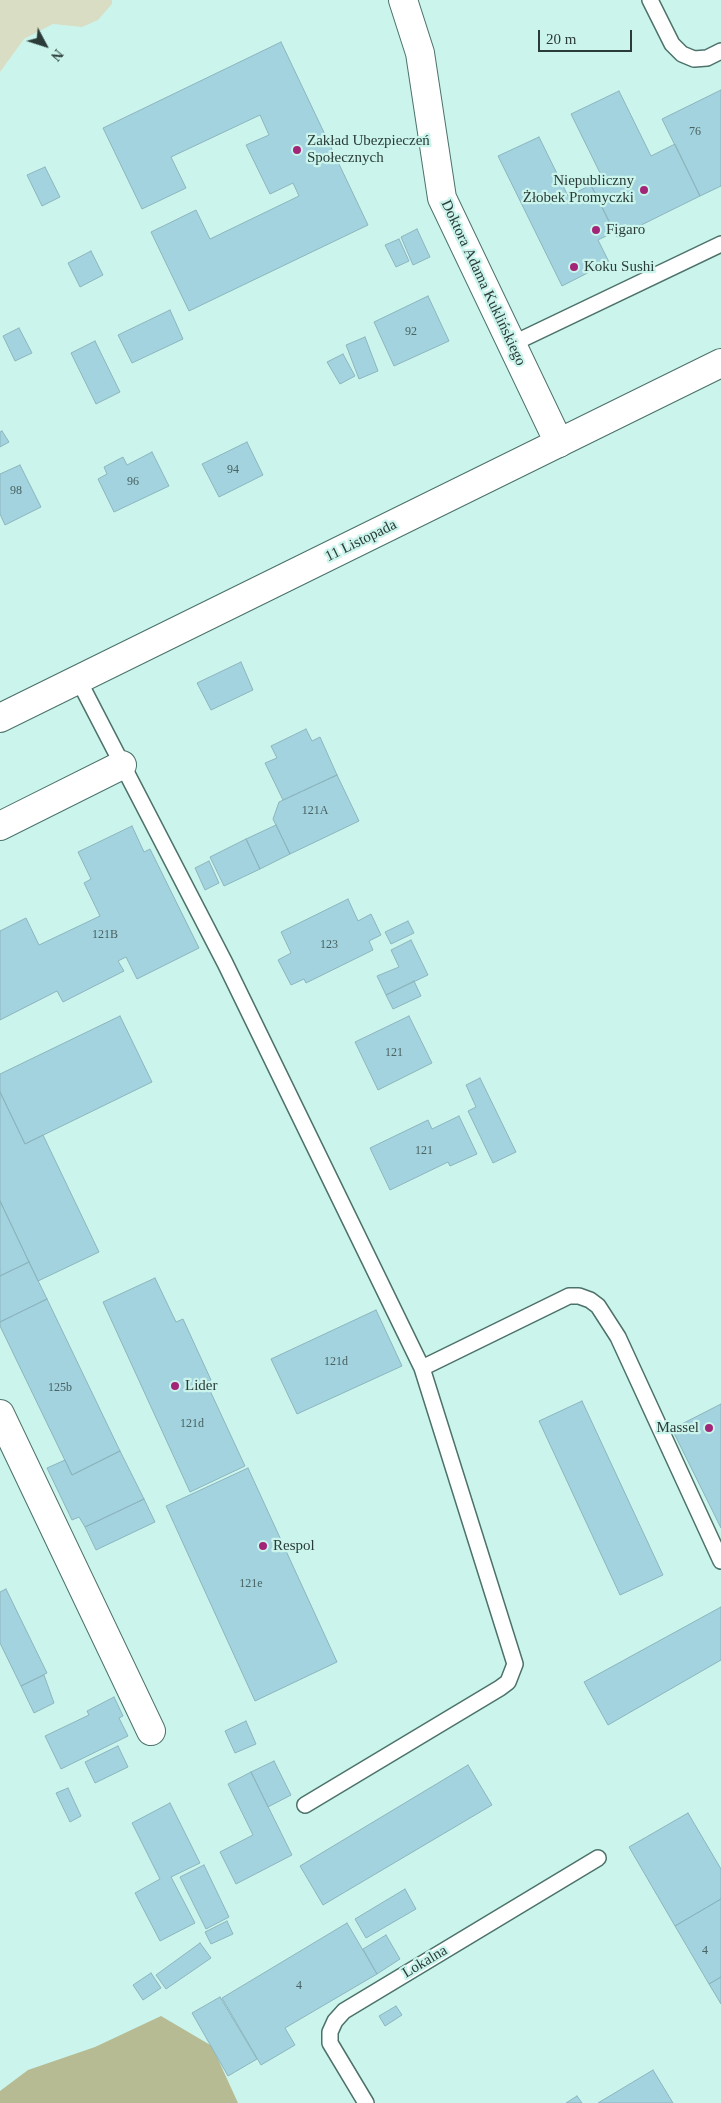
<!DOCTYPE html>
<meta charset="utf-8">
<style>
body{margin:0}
#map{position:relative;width:721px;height:2103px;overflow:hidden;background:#cbf5ec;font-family:Georgia,serif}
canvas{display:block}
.north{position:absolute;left:20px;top:20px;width:50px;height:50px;-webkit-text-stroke:4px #cbf5ec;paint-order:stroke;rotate:130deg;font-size:14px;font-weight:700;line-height:20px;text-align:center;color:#2b3c38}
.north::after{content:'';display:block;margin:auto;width:18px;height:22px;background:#2b3c38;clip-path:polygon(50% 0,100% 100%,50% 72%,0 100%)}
.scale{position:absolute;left:538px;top:30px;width:94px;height:22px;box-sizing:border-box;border:2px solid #2b3c38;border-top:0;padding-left:6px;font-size:15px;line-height:18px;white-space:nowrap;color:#2b3c38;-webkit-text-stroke:4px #cbf5ec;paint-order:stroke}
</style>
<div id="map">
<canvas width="721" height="2103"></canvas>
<div class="north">N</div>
<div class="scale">20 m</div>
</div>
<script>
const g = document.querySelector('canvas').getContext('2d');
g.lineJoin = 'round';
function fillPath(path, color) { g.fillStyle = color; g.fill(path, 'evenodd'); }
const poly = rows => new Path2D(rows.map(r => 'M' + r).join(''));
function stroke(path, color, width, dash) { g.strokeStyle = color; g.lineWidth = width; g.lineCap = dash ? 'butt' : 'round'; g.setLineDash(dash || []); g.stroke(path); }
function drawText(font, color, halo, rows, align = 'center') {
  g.font = font + ' Georgia,serif'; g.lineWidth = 4.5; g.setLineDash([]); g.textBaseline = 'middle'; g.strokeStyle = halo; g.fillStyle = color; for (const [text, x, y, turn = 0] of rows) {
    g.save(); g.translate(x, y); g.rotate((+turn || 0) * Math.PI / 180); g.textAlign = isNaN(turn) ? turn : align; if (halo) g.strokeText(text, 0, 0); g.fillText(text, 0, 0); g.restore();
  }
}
const green = poly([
 [0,0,112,0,112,4,98,20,82,27,53,24,24,39,0,72]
]);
const forest = poly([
 [161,2016,212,2046,238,2103,0,2103,0,2091,28,2070,95,2047]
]);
const building = poly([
 [281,42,368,225,189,311,151,232,196,210,210,239,299,196,293,183,270,194,246,145,269,135,260,115,171,157,186,188,142,209,103,128,281,42],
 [721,90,721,186,700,196,662,119,721,90],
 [619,91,651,156,675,144,700,196,617,237,591,185,603,179,571,114,619,91],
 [539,137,568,196,591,185,614,232,598,240,609,262,562,286,498,156,539,137],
 [45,167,60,197,42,206,27,175,45,167],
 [417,229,430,257,413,265,401,237,417,229],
 [399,239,409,261,396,267,385,245,399,239],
 [91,251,103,275,80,287,68,263,91,251],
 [428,296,449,341,394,366,374,322,428,296],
 [170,310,183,339,132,363,118,335,170,310],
 [19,328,32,353,15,361,3,336,19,328],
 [365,337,378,371,359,379,346,345,365,337],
 [95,341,120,392,96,404,71,353,95,341],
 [343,354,355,376,340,384,327,362,343,354],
 [2,431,9,442,0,447,0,432,2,431],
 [247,442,263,475,219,497,202,464,247,442],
 [152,452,169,486,114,512,98,479,107,474,104,467,123,457,127,465,152,452],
 [20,465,41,507,5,525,0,514,0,474,20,465],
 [241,662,253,690,211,710,197,683,241,662],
 [306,729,312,741,320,737,337,775,283,800,265,763,277,758,271,746,306,729],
 [337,775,359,821,290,854,273,819,279,802,337,775],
 [276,825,290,854,260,869,246,839,276,825],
 [132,826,144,852,150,849,199,948,137,979,126,957,118,961,124,971,63,1002,57,991,0,1020,0,931,26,918,39,945,100,916,84,883,91,879,78,852,132,826],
 [246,839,260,869,224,886,210,857,246,839],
 [209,861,219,883,205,890,195,868,209,861],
 [348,899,358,921,371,914,381,935,369,941,373,950,306,983,304,979,291,985,278,960,291,953,281,932,348,899],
 [408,921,414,933,391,944,385,932,408,921],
 [411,940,428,975,386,995,377,976,399,967,391,950,411,940],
 [414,981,421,996,393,1009,386,995,414,981],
 [120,1016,152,1082,25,1144,0,1092,0,1074,120,1016],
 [409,1016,432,1063,378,1090,355,1042,409,1016],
 [480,1078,516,1152,493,1163,468,1111,476,1107,466,1085,480,1078],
 [0,1092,25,1144,43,1135,99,1252,38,1281,0,1201,0,1092],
 [459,1116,477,1154,450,1166,448,1162,390,1190,370,1148,428,1120,432,1129,459,1116],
 [0,1201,29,1262,0,1276,0,1201],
 [29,1262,47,1299,0,1322,0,1276,29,1262],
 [155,1278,176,1322,183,1319,211,1380,206,1382,245,1466,190,1492,103,1302,155,1278],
 [47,1299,120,1451,72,1475,0,1326,0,1322,47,1299],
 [376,1310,402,1366,297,1414,271,1359,376,1310],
 [582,1401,663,1575,620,1595,539,1421,582,1401],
 [721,1404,721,1528,672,1429,721,1404],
 [120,1451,144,1499,85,1527,79,1517,72,1520,47,1468,65,1460,72,1475,120,1451],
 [248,1468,337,1662,255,1701,166,1506,248,1468],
 [144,1499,155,1522,96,1550,85,1527,144,1499],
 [6,1589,47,1673,21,1686,0,1643,0,1592,6,1589],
 [721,1607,721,1660,608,1725,584,1682,721,1607],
 [44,1675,54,1703,34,1713,21,1686,44,1675],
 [114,1697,123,1716,119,1718,128,1736,61,1769,45,1736,89,1715,87,1711,114,1697],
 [246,1721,256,1744,235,1753,225,1731,246,1721],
 [118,1746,128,1767,95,1783,85,1762,118,1746],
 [274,1761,291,1795,268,1807,251,1772,274,1761],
 [468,1765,492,1805,323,1905,300,1866,468,1765],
 [251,1772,292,1855,236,1884,220,1852,253,1835,228,1784,251,1772],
 [68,1788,81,1816,70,1822,56,1793,68,1788],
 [170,1803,200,1863,171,1877,195,1923,160,1941,135,1893,160,1879,132,1823,170,1803],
 [688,1813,721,1869,721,1899,675,1926,629,1847,688,1813],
 [204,1865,229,1917,206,1929,180,1877,204,1865],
 [405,1889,416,1909,366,1938,355,1919,405,1889],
 [721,1899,721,1977,709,1984,675,1926,721,1899],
 [227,1921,233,1934,211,1944,205,1932,227,1921],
 [347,1923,377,1974,285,2028,295,2045,261,2065,222,1998,347,1923],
 [386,1935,400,1959,377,1974,363,1949,386,1935],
 [200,1943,211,1958,166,1989,156,1975,200,1943],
 [151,1973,161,1988,143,2000,133,1985,151,1973],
 [721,1977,721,2004,709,1984,721,1977],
 [220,1997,257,2059,228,2076,192,2013,220,1997],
 [396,2006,402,2015,385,2026,379,2016,396,2006],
 [653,2070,673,2103,598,2103,653,2070],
 [577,2096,582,2103,566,2103,577,2096]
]);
const lane = poly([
 [650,0,672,44,682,54,694,59,707,58,721,51],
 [512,344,721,244],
 [78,679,225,963,422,1368,515,1664,508,1682,500,1688,305,1805],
 [422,1368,569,1296,579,1296,590,1300,598,1306,618,1337,721,1561],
 [366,2103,330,2043,330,2032,335,2021,344,2011,598,1858]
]);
const street = poly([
 [403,0,420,53,442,198,559,443],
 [0,826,122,765],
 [0,1414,151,1731]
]);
const secondary = poly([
 [0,718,721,363]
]);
const markers = [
 [297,150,5,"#a32577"],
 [644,190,5,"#a32577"],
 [596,230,5,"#a32577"],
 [574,267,5,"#a32577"],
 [175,1386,5,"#a32577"],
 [709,1428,5,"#a32577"],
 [263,1546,5,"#a32577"]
];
const numberNames = [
 ["76",695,132],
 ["92",411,332],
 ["94",233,470],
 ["96",133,482],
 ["98",16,491],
 ["121A",315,811],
 ["121B",105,935],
 ["123",329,945],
 ["121",394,1053],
 ["121",424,1151],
 ["121d",336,1362],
 ["125b",60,1388],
 ["121d",192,1424],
 ["121e",251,1584],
 ["4",705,1951],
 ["4",299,1986]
];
const poiNames = [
 ["Zakład Ubezpieczeń",307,141],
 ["Społecznych",307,158],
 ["Niepubliczny",634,181,"right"],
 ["Żłobek Promyczki",634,198,"right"],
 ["Figaro",606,230],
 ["Koku Sushi",584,267],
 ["Lider",185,1386],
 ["Massel",699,1428,"right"],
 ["Respol",273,1546]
];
const streetNames = [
 ["Doktora Adama Kuklińskiego",483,283,65],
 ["11 Listopada",361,541,-26],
 ["Lokalna",425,1962,-31]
];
fillPath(green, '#d9ddc3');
fillPath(forest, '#b6bb94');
fillPath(building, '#a2d3de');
stroke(building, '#8cb5be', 1);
stroke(lane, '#4c726a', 18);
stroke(street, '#4c726a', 30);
stroke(secondary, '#4c726a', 30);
stroke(lane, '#fff', 15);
stroke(street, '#fff', 28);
stroke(secondary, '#fff', 28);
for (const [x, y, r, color] of markers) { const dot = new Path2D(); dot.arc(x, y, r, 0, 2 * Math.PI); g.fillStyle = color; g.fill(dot); stroke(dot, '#cbf5ec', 2); }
drawText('12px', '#496262', null, numberNames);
drawText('15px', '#2b3c38', '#cbf5ec', poiNames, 'left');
drawText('15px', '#2b3c38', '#cbf5ec', streetNames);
</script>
